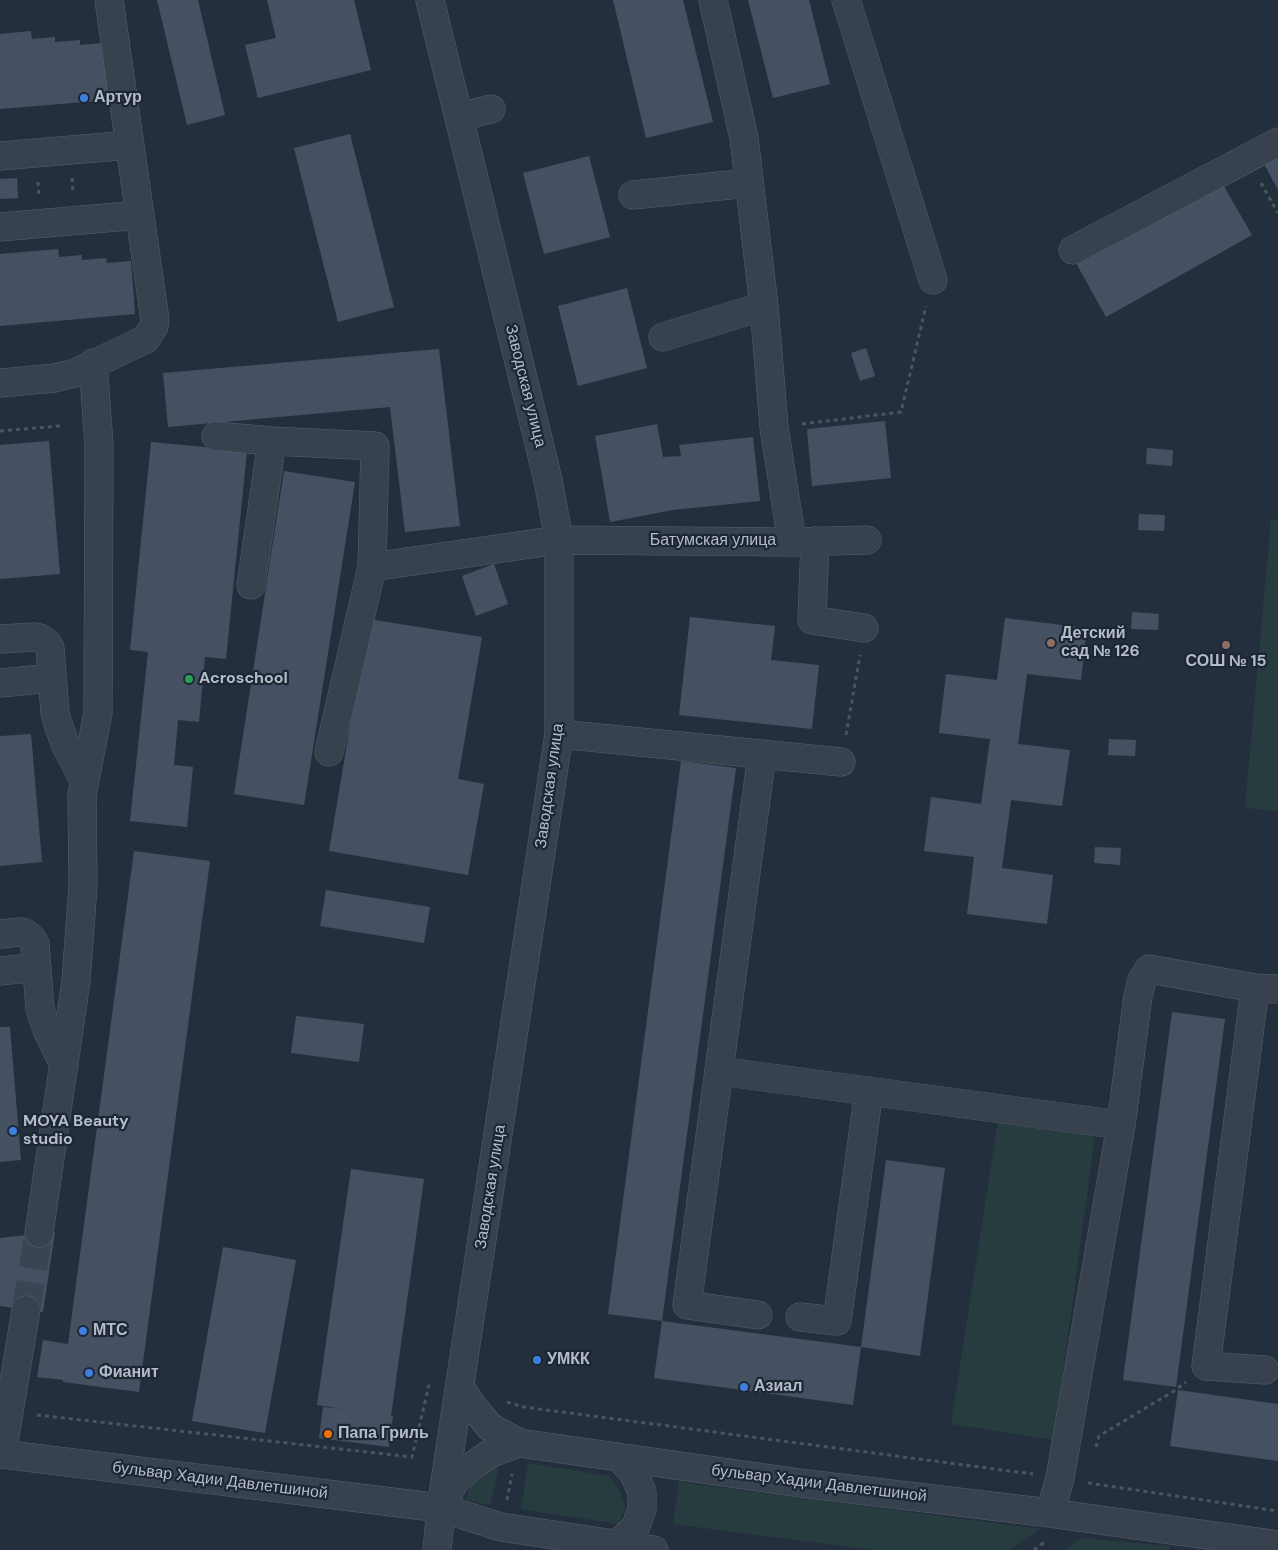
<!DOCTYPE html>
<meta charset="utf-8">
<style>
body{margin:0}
canvas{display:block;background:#242f3e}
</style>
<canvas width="1278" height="1550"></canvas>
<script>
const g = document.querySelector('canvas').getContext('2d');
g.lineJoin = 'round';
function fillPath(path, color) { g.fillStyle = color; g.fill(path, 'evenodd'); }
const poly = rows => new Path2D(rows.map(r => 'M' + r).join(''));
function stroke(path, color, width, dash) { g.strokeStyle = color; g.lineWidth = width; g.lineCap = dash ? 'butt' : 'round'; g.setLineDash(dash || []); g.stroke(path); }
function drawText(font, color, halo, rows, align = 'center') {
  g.font = font + ' "DM Sans",sans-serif'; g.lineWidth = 4.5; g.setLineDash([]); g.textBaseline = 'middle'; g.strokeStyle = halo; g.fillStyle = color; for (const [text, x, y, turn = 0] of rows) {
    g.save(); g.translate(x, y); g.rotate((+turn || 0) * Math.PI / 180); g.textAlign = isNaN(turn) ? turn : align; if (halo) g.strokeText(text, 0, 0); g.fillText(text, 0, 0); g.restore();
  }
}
const green = poly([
 [1271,519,1278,520,1278,811,1245,808],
 [998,1121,1095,1135,1054,1440,951,1424],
 [500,1462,490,1505,466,1500,471,1478],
 [528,1463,609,1476,619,1489,625,1507,618,1524,521,1509],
 [679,1482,1040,1529,1010,1550,873,1550,673,1524],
 [1081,1538,1170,1546,1170,1550,1064,1550]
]);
const building = poly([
 [157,0,198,0,225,115,187,125],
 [267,0,354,0,371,70,258,98,245,45,276,38],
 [613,0,683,0,713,122,646,138],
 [748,0,809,0,830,84,773,98],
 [31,31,32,39,55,37,55,42,80,40,80,45,104,43,109,100,0,109,0,34],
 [350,134,394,307,338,322,294,148],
 [589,156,610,237,544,254,523,173],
 [1278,156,1278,190,1264,164],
 [17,178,18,198,0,199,0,179],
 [1221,181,1252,235,1106,317,1076,263],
 [58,249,59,257,82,255,82,260,106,258,107,263,131,261,135,314,0,326,0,254],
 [627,288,647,368,578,386,558,306],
 [866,348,875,376,860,381,851,353],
 [439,349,460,526,405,532,390,407,168,427,163,373],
 [885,421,891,478,812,486,807,429],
 [657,424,663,457,681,456,679,445,753,437,760,501,673,510,610,522,595,436],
 [49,441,60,574,0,579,0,445],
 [151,442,247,451,226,659,205,657,199,722,178,720,174,765,193,767,187,827,130,821,148,652,130,650],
 [1147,448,1173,450,1172,466,1146,464],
 [284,471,355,482,304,805,234,794],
 [1139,514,1165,515,1164,531,1138,530],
 [494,564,508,604,476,616,462,576],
 [1132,612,1159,614,1158,630,1131,629],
 [690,617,775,626,771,660,819,665,812,729,679,715],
 [1005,618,1087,628,1081,680,1027,674,1018,744,1070,750,1062,806,1011,800,1002,868,1053,875,1047,924,967,914,974,857,924,851,931,797,981,804,990,739,939,733,946,674,997,680],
 [368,619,482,637,458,779,484,784,468,875,329,851],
 [31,734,42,862,0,866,0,736],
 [1109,739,1136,740,1135,756,1108,755],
 [681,761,736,768,662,1321,608,1314],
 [1095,847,1121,848,1120,865,1094,863],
 [134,851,210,861,139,1392,63,1382,63,1380,37,1377,43,1340,68,1344],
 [326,890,430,907,424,943,320,926],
 [1172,1012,1225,1019,1176,1387,1123,1380],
 [296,1016,364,1024,359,1062,291,1053],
 [0,1027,10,1027,21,1160,0,1162],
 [886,1160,945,1168,920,1356,861,1347],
 [351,1169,424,1179,391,1416,393,1416,389,1447,319,1438,323,1407,343,1409,317,1405],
 [55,1232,43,1312,0,1306,0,1238],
 [223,1247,296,1260,265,1433,192,1421],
 [662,1321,861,1347,853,1405,654,1378],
 [1178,1390,1278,1404,1278,1461,1170,1446]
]);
const minorTunnel = poly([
 [26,1310,39,1233]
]);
const path = poly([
 [72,178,73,192],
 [38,182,39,195],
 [1261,183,1278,213],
 [802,424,901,412,926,306],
 [0,431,60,426],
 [846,735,860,655],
 [507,1402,524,1407,1033,1474],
 [37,1415,412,1457,429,1385],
 [1096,1447,1099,1436,1174,1391,1186,1382],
 [1088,1483,1278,1511],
 [507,1500,512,1474],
 [1034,1550,1046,1541]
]);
const minor = poly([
 [430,0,548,480,559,540,559,734,441,1508,437,1550],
 [713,0,744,138,764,306,774,427,792,542],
 [846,0,933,280],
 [459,117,491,109],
 [0,156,130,145],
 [633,195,749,183],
 [0,227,140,215],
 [1073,250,1278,142],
 [663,337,764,306],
 [0,383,55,378,75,373,146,339,154,326,155,320,109,0],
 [216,436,272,441],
 [815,541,812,620,864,628],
 [251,585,272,441,375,446,372,567],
 [0,639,35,637,40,638,47,643,50,648,55,713,58,724,66,746,84,780],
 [0,683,52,678],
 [559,734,841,762],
 [329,752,372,567,559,540,792,542,867,540],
 [0,934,20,932,25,933,32,939,35,944,40,1009,47,1030,64,1065],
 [0,971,37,967],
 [1255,988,1206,1366,1265,1370],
 [719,1071,1121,1125],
 [39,1233,76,981,83,886,82,795,98,713,99,445,93,363],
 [758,1315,687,1305,762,755],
 [800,1317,837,1321,869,1091],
 [460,1387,473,1407,490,1427,519,1443],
 [0,1454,441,1508,501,1527,654,1550],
 [2,1454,26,1310],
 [445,1501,454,1482,472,1466,491,1453,519,1443,800,1483,1050,1513,1278,1545],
 [1050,1513,1060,1478,1121,1125,1138,996,1142,980,1149,969,1255,988,1278,989],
 [618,1544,636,1526,642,1509,642,1492,633,1472,619,1458]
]);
const markers = [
 [84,98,5,"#3f7fe0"],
 [1051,643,5,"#8d6e63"],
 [1226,645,5,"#8d6e63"],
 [189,679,5,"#2e9e5b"],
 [13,1131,5,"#3f7fe0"],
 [83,1331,5,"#3f7fe0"],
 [537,1360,5,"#3f7fe0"],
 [89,1373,5,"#3f7fe0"],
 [744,1387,5,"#3f7fe0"],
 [328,1434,5,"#e8710a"]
];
const poiNames = [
 ["Артур",94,98],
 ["Детский",1061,634],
 ["сад № 126",1061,652],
 ["СОШ № 15",1226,662,"center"],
 ["Acroschool",199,679],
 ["MOYA Beauty",23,1122],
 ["studio",23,1140],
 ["МТС",93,1331],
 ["УМКК",547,1360],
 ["Фианит",99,1373],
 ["Азиал",754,1387],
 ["Папа Гриль",338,1434]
];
const streetNames = [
 ["Заводская улица",525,386,76],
 ["Батумская улица",713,541],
 ["Заводская улица",550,786,-82],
 ["Заводская улица",491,1187,-81],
 ["бульвар Хадии Давлетшиной",220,1481,7],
 ["бульвар Хадии Давлетшиной",819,1484,7]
];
fillPath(green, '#263c3f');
fillPath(building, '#455162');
stroke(minorTunnel, '#3a4453', 28, [28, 14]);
stroke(minor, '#565f6c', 29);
stroke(path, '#44595c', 3, [4, 4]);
stroke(minor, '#38414e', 28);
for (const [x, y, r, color] of markers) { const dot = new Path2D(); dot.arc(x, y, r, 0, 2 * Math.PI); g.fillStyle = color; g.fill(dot); stroke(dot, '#1d2633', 2); }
drawText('bold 16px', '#b4bcc9', '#1d2633', poiNames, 'left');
drawText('16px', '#b4bcc9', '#1d2633', streetNames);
</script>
